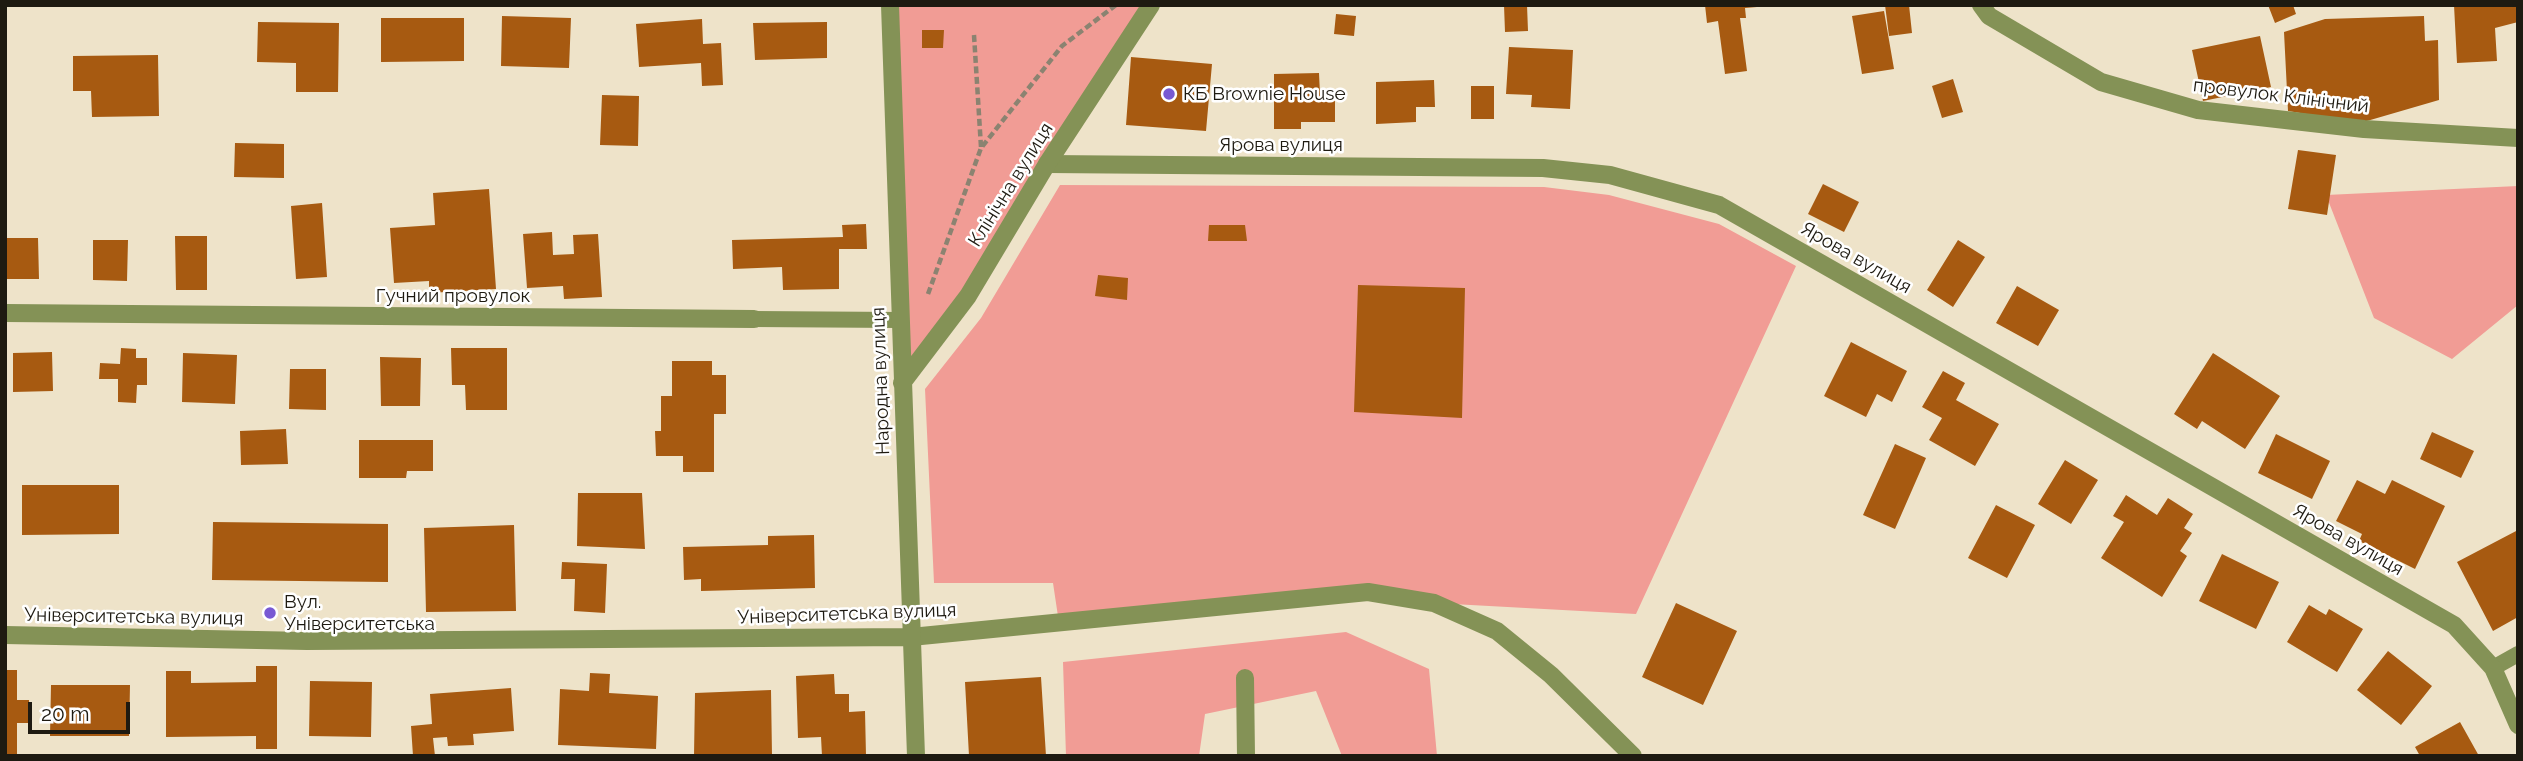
<!DOCTYPE html>
<meta charset="utf-8">
<style>
body{margin:0}
#map{position:relative;width:2523px;height:761px;overflow:hidden;background:#eee3c9;font-family:Raleway,sans-serif}
canvas{display:block}
.frame{position:absolute;inset:0;border:7px solid #1e1a11;pointer-events:none}
.scale{position:absolute;left:28px;top:702px;width:102px;height:32px;box-sizing:border-box;border:4px solid #1e1a11;border-top:0;padding-left:9px;font-size:21px;line-height:24px;white-space:nowrap;color:#1e1a11;-webkit-text-stroke:5px #fff;paint-order:stroke}
</style>
<div id="map">
<canvas width="2523" height="761"></canvas>
<div class="frame"></div>
<div class="scale">20 m</div>
</div>
<script>
const g = document.querySelector('canvas').getContext('2d');
g.lineJoin = 'round';
function fillPath(path, color) { g.fillStyle = color; g.fill(path, 'evenodd'); }
const poly = rows => new Path2D(rows.map(r => 'M' + r).join(''));
function stroke(path, color, width, dash) { g.strokeStyle = color; g.lineWidth = width; g.lineCap = dash ? 'butt' : 'round'; g.setLineDash(dash || []); g.stroke(path); }
function drawText(font, color, halo, rows, align = 'center') {
  g.font = font + ' Raleway,sans-serif'; g.lineWidth = 5; g.setLineDash([]); g.textBaseline = 'middle'; g.strokeStyle = halo; g.fillStyle = color; for (const [text, x, y, turn = 0] of rows) {
    g.save(); g.translate(x, y); g.rotate((+turn || 0) * Math.PI / 180); g.textAlign = isNaN(turn) ? turn : align; if (halo) g.strokeText(text, 0, 0); g.fillText(text, 0, 0); g.restore();
  }
}
const green = poly([
 [890,5,1151,5,902,383],
 [1060,185,1544,187,1609,195,1719,224,1796,266,1636,614,1434,603,1368,592,1059,623,1053,583,934,583,925,389,981,318],
 [2518,186,2518,305,2452,359,2374,318,2326,195],
 [1346,632,1429,669,1437,756,1342,756,1316,691,1205,714,1199,756,1066,756,1063,662]
]);
const building = poly([
 [1504,5,1527,5,1528,31,1505,32],
 [1705,5,1757,5,1757,7,1745,8,1746,18,1740,18,1747,71,1725,74,1718,21,1707,23],
 [1885,5,1909,5,1912,33,1889,36],
 [2268,5,2293,5,2296,14,2275,23],
 [2454,5,2518,5,2518,22,2495,28,2497,61,2457,63],
 [1884,11,1894,69,1862,74,1852,16],
 [1336,14,1356,16,1354,36,1334,34],
 [502,16,571,18,569,68,501,66],
 [2424,16,2425,41,2438,40,2439,100,2360,123,2288,111,2284,32,2325,19],
 [381,18,464,18,464,61,381,62],
 [702,19,703,44,721,43,723,85,702,86,701,63,639,67,636,24],
 [258,22,339,23,338,92,296,92,296,63,257,62],
 [827,22,827,58,755,60,753,23],
 [922,30,944,30,943,48,922,48],
 [2260,36,2271,87,2203,101,2192,50],
 [1509,47,1573,50,1570,109,1531,107,1532,95,1506,94],
 [158,55,159,116,92,117,91,91,73,91,73,56],
 [1131,57,1212,64,1206,131,1126,125],
 [1319,73,1320,94,1335,94,1335,122,1301,122,1301,129,1274,129,1274,74],
 [1953,79,1963,112,1942,118,1932,86],
 [1434,80,1435,107,1416,107,1416,122,1376,124,1376,82],
 [1471,86,1494,86,1494,119,1471,119],
 [602,95,639,96,638,146,600,145],
 [235,143,284,144,284,178,234,177],
 [2298,150,2336,155,2327,215,2288,209],
 [1823,184,1859,202,1844,232,1808,214],
 [489,189,496,289,429,293,429,281,394,283,390,228,435,225,433,193],
 [322,203,327,277,296,279,291,206],
 [866,224,867,249,839,249,839,289,783,290,782,267,733,269,732,240,843,237,842,225],
 [1209,225,1245,225,1247,241,1208,241],
 [552,232,553,255,574,254,573,235,598,234,602,297,564,299,563,286,527,288,523,234],
 [175,236,207,236,207,290,176,290],
 [5,238,38,238,39,279,5,279],
 [93,240,128,240,127,281,93,280],
 [1958,240,1985,257,1953,307,1927,290],
 [1098,275,1128,278,1127,300,1095,296],
 [1358,285,1465,288,1462,418,1354,412],
 [2017,286,2059,310,2038,346,1996,323],
 [1851,342,1907,371,1892,402,1877,394,1866,417,1824,396],
 [121,348,136,349,136,358,147,358,147,385,137,385,136,403,118,402,118,379,99,379,100,363,120,364],
 [451,348,507,348,507,410,466,410,465,385,452,385],
 [52,352,53,391,13,392,13,353],
 [183,353,237,355,235,404,182,402],
 [2213,353,2280,396,2245,449,2202,421,2197,429,2174,414],
 [380,357,421,358,420,406,381,406],
 [672,361,712,361,712,375,726,375,726,414,714,414,714,472,683,472,683,456,656,456,655,431,661,431,661,396,672,396],
 [290,369,326,369,326,410,289,409],
 [1943,371,1965,383,1956,400,1999,424,1975,466,1929,440,1942,418,1922,407],
 [286,429,288,464,241,465,240,431],
 [2432,432,2474,451,2461,478,2420,459],
 [2276,434,2330,461,2312,499,2258,473],
 [359,440,433,440,433,471,407,471,406,478,359,478],
 [1895,444,1926,458,1895,529,1863,515],
 [2065,460,2098,480,2071,524,2038,504],
 [2357,480,2385,494,2392,480,2445,506,2415,569,2359,541,2362,534,2336,521],
 [22,485,119,485,119,534,22,535],
 [578,493,642,493,645,549,577,546],
 [2126,495,2157,515,2168,498,2193,514,2184,528,2192,533,2180,551,2187,556,2162,597,2101,558,2124,522,2113,516],
 [1996,505,2035,525,2007,578,1968,558],
 [213,522,388,524,388,582,212,580],
 [514,525,516,611,426,612,424,528],
 [2518,530,2518,617,2493,631,2457,562],
 [814,535,815,588,701,591,701,579,684,580,683,547,768,545,768,536],
 [2222,554,2279,582,2256,629,2199,601],
 [562,562,607,564,605,613,574,611,575,579,561,579],
 [1676,603,1737,631,1703,705,1642,677],
 [2309,605,2326,615,2329,609,2363,629,2337,672,2287,642],
 [2388,651,2432,686,2401,725,2357,690],
 [256,666,277,666,277,749,256,749,256,736,166,737,166,671,191,671,191,683,256,682],
 [5,670,17,670,17,700,29,700,30,723,17,723,17,756,5,756],
 [590,673,610,674,609,693,658,696,656,749,558,745,560,689,589,691],
 [834,674,835,694,849,694,849,712,865,711,866,756,822,756,821,737,798,738,796,676],
 [1041,677,1046,756,969,756,965,682],
 [310,681,372,682,371,737,309,736],
 [51,685,130,685,129,736,50,736],
 [511,688,514,731,473,734,474,745,448,746,447,737,433,738,435,756,413,756,411,726,432,724,430,694],
 [771,690,772,756,694,756,695,693],
 [2460,722,2479,756,2420,756,2415,747]
]);
const path = poly([
 [974,35,981,147],
 [928,294,981,148,1062,46,1116,5]
]);
const service = poly([
 [754,319,899,320],
 [2493,668,2518,654]
]);
const minor = poly([
 [1981,5,1989,16,2101,82,2198,110,2364,129,2518,138],
 [1047,164,1543,168,1610,175,1719,205,2454,625,2493,668,2518,725],
 [5,313,754,319],
 [911,637,1368,592,1434,603,1497,631,1551,675,1633,756],
 [1245,678,1246,756]
]);
const tertiary = poly([
 [890,5,916,756],
 [902,383,968,296,1047,164,1151,5],
 [5,635,307,641,911,637]
]);
const markers = [
 [1169,94,7,"#7859d3"],
 [270,613,7,"#7859d3"]
];
const poiNames = [
 ["КБ Brownie House",1183,94],
 ["Вул.",284,602],
 ["Університетська",284,624]
];
const streetNames = [
 ["провулок Клінічний",2281,96,7],
 ["Ярова вулиця",1281,145],
 ["Клінічна вулиця",1011,185,-58],
 ["Ярова вулиця",1856,258,30],
 ["Гучний провулок",453,296],
 ["Народна вулиця",881,381,-92],
 ["Ярова вулиця",2348,540,30],
 ["Університетська вулиця",847,614,-2],
 ["Університетська вулиця",134,617,1]
];
fillPath(green, '#f19c95');
fillPath(building, '#a75a11');
stroke(path, '#8b8371', 4.5, [7, 3.5]);
stroke(service, '#849256', 16);
stroke(minor, '#849256', 18);
stroke(tertiary, '#849256', 18);
for (const [x, y, r, color] of markers) { const dot = new Path2D(); dot.arc(x, y, r, 0, 2 * Math.PI); g.fillStyle = color; g.fill(dot); stroke(dot, '#fff', 2.5); }
drawText('19px', '#1e1a11', '#fff', poiNames, 'left');
drawText('19px', '#1e1a11', '#fff', streetNames);
</script>
